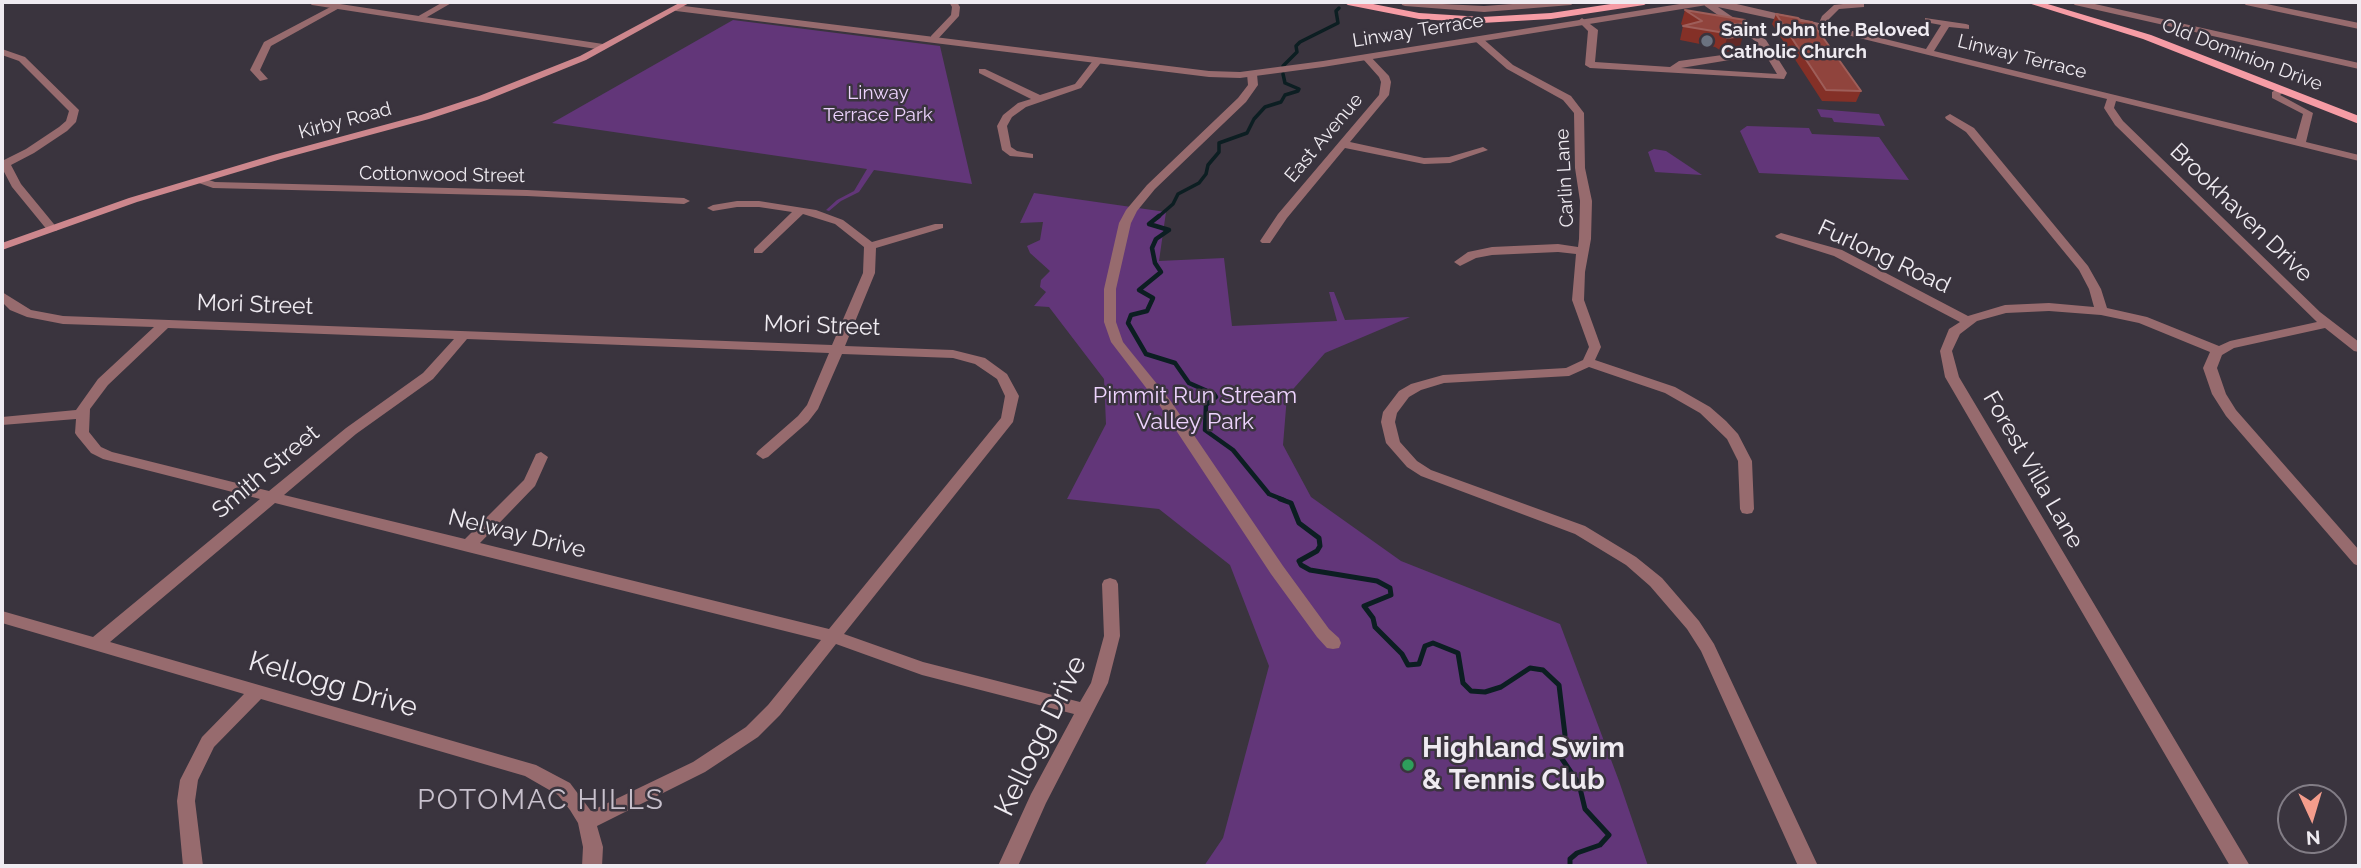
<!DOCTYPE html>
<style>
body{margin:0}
#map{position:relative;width:2361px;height:868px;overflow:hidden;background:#3a343e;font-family:Raleway,sans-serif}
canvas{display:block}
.frame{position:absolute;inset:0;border:4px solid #efebf1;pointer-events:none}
.north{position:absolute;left:2277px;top:784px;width:70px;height:70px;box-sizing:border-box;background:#3a343e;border:2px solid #827d86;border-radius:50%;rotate:176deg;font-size:19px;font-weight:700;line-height:28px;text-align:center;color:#efebf1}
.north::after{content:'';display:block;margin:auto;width:24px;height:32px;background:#f49d8c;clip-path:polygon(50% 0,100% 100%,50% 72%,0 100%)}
</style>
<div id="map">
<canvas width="2361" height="868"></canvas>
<div class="frame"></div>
<div class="north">N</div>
</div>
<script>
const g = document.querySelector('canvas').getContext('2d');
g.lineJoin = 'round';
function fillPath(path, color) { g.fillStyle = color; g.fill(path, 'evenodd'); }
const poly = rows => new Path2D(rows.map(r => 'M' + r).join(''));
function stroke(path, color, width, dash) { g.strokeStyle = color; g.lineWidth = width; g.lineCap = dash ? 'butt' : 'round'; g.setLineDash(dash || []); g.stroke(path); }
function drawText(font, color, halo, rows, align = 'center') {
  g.font = font + ' Raleway,sans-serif'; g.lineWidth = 5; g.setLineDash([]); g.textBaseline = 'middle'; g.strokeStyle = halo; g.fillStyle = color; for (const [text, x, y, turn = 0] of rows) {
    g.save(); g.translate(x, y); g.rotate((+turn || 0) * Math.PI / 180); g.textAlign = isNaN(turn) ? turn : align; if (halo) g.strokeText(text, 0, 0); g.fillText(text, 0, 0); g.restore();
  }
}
const green = poly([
 [733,20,940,46,972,184,874,170,859,192,841,201,829,211,826,210,837,200,854,191,867,169,552,123],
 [1817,109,1879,114,1885,126,1834,122,1832,118,1821,117],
 [1747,126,1809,128,1812,134,1879,137,1909,180,1759,173,1740,131],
 [1654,149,1666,151,1702,175,1655,172,1648,152],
 [1034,193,1166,212,1159,261,1224,258,1232,326,1337,321,1329,292,1334,292,1345,320,1410,317,1325,353,1287,396,1283,445,1311,497,1401,561,1560,624,1619,781,1648,866,1204,866,1223,838,1269,666,1230,565,1159,509,1067,499,1106,424,1104,379,1049,307,1034,306,1046,292,1040,287,1041,280,1050,271,1030,253,1027,246,1040,240,1043,222,1020,223]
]);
const streamFar2 = poly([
 [1283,66,1297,52,1296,46,1300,42,1338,23,1336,11,1339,8],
 [1157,218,1173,204,1178,194,1199,183,1206,174,1208,165,1219,152,1219,143,1247,133,1254,119,1265,107,1281,102,1285,95,1298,91,1299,89,1285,83,1283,74]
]);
const streamFar1 = poly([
 [1159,216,1149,224,1169,230,1156,239,1152,248,1155,263,1161,272,1139,290,1153,298,1147,311,1131,315,1128,323,1146,354,1175,363,1189,383,1214,394,1216,397,1206,405,1205,430,1233,450,1269,494,1284,500]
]);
const stream = poly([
 [1280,499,1291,503,1299,523,1319,538,1320,546,1317,551,1299,561,1301,565,1310,570,1377,581,1390,588,1391,595,1364,606,1373,618,1375,627,1402,654,1408,665,1419,664,1425,646,1433,643,1458,653,1463,683,1471,691,1485,692,1501,687,1530,668,1543,670,1559,685,1565,735,1560,756,1579,784,1585,809,1609,835,1600,845,1577,853,1570,859,1570,866]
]);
const minor = poly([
 [443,2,453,2,422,20,415,18,443,2],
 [949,2,957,2,960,7,959,16,937,40,931,40,931,36,951,15,952,7,949,2],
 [1401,2,1484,6,1541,2,1575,2,1571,5,1484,12,1405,6,1402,5,1401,2],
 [1703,2,1728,2,1819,23,1822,16,1834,5,1861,2,1864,3,1864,7,1839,9,1829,19,1828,25,1926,49,1941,25,1925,22,1925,18,1966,24,1969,25,1969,29,1949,27,1934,51,2296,139,2303,114,2272,98,2272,92,2281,87,2286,90,2280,95,2313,113,2306,142,2359,155,2359,161,2116,101,2114,108,2123,121,2320,312,2359,342,2359,352,2354,351,2325,328,2234,348,2222,355,2217,368,2226,394,2236,410,2359,550,2359,566,2354,564,2226,416,2212,394,2203,368,2210,352,2139,323,2101,315,2049,311,2006,313,1977,321,1960,334,1952,351,1959,377,2250,866,2230,866,1945,377,1940,351,1949,329,1960,322,1834,256,1777,238,1775,236,1781,233,1842,250,1968,316,2005,305,2049,303,2094,307,2089,289,2079,270,1966,132,1946,119,1945,117,1950,114,1974,128,2088,266,2101,289,2107,308,2147,317,2219,346,2230,341,2317,322,2115,125,2104,108,2107,99,1839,33,1718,7,1766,40,1787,73,1784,79,1590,68,1585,65,1588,31,1578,21,1582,18,1598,30,1595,62,1670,67,1679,61,1751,51,1758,43,1705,6,1703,2],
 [1762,49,1777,74,1681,68,1754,56,1762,49],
 [2071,2,2086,2,2359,63,2359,69,2075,5,2071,2],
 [336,4,343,6,271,46,260,70,268,79,260,81,250,70,264,42,336,4],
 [1475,37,1481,37,1513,65,1571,96,1584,113,1585,168,1592,201,1591,239,1585,272,1584,300,1601,347,1595,360,1675,387,1710,407,1726,421,1738,434,1752,461,1754,509,1752,513,1747,514,1742,513,1740,509,1738,461,1727,439,1700,413,1665,393,1589,367,1569,376,1444,383,1421,390,1409,397,1397,413,1395,422,1400,442,1417,461,1431,470,1585,526,1636,557,1662,578,1699,621,1714,644,1818,866,1798,866,1701,651,1687,629,1650,586,1626,565,1575,534,1421,476,1407,467,1386,443,1381,422,1383,412,1399,391,1411,384,1443,375,1566,368,1583,360,1589,347,1572,300,1576,254,1558,252,1492,255,1476,258,1460,266,1454,262,1468,252,1492,247,1558,244,1578,247,1579,239,1580,201,1575,168,1574,113,1563,100,1507,69,1475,41,1475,37],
 [2,49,25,57,79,110,76,122,67,131,34,153,11,165,21,184,58,229,56,231,48,231,12,187,2,168,2,161,26,149,59,127,66,121,69,111,19,61,2,55,2,49],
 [1363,55,1369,55,1389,76,1391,82,1389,95,1350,142,1424,158,1449,157,1483,147,1488,150,1450,163,1424,164,1345,148,1287,218,1270,243,1262,243,1260,241,1278,214,1379,95,1381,82,1379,77,1363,59,1363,55],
 [1095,58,1103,60,1081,88,1026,107,1012,117,1007,126,1011,147,1017,151,1033,154,1033,158,1010,156,1002,150,997,126,1003,115,1018,103,1031,99,979,73,979,69,985,69,1040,95,1075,84,1095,58],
 [1252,71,1257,74,1258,85,1246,102,1155,189,1137,211,1131,223,1116,289,1116,322,1123,342,1131,352,1170,400,1283,566,1329,629,1339,638,1341,643,1339,648,1333,649,1327,648,1317,637,1271,574,1160,406,1111,342,1104,322,1104,289,1119,223,1126,210,1147,185,1238,98,1248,85,1247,74,1252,71],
 [200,177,215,182,527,190,684,198,690,201,684,204,527,196,213,188,196,182,195,180,200,177],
 [737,201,759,201,816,210,843,220,872,242,935,224,943,224,943,228,876,248,875,273,845,346,953,350,985,358,1007,374,1019,396,1013,422,844,634,923,662,1080,702,1091,683,1104,636,1102,584,1104,580,1110,578,1116,580,1118,584,1120,636,1108,683,1046,803,1018,866,998,866,1031,794,1074,714,922,675,836,644,780,715,758,737,705,772,597,826,603,847,602,866,582,866,583,847,578,823,570,810,558,795,525,776,261,699,214,747,198,780,195,801,203,866,183,866,177,801,180,780,202,737,244,694,2,623,2,611,93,637,260,499,103,459,91,453,77,436,75,433,76,419,2,425,2,417,76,410,98,379,154,327,63,324,27,317,10,310,2,302,2,292,31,310,63,316,832,345,863,273,864,247,835,224,803,214,762,253,754,253,754,249,792,212,759,207,737,207,713,211,707,208,713,205,737,201],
 [168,328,454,339,423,373,346,428,269,491,112,452,101,447,89,432,90,409,108,385,168,328],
 [467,339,829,353,807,405,798,416,758,451,756,454,763,459,768,457,808,422,818,409,842,354,953,358,975,364,997,379,1005,396,1001,418,829,629,480,543,535,486,548,457,541,452,536,454,524,480,465,539,284,495,356,434,433,379,467,339],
 [275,503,468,552,821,640,768,705,746,727,693,762,591,811,570,783,536,765,110,642,275,503]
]);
const tertiary = poly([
 [308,2,327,2,603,44,608,47,603,50,312,5,308,2],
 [1692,2,1711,2,1707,5,1323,67,1240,78,1209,77,676,11,672,8,676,5,1209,71,1240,72,1323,61,1692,2],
 [2242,2,2257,2,2359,23,2359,29,2246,5,2242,2]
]);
const secondary = poly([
 [681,2,691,2,586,60,487,100,429,119,281,159,137,202,2,250,2,243,129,198,273,155,421,115,479,96,580,56,681,2]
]);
const primary = poly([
 [1343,2,1363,2,1419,13,1482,17,1551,13,1624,2,1649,2,1644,5,1551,19,1482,23,1419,19,1348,5,1343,2],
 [2025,2,2041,2,2151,35,2359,116,2359,124,2143,39,2025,2]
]);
const wall = poly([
 [1685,10,1745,23,1741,34,1739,50,1723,52,1715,47,1680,40,1683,26,1681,24],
 [1776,14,1861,91,1856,102,1822,101,1772,24]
]);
const shadedWall = poly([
 [1745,23,1741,36,1743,36,1739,50,1723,52,1727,38,1727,25]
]);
const building = poly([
 [1685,10,1745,20,1745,23,1727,25,1743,36,1727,38,1719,32,1683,26,1702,21,1685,10],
 [1776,14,1798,18,1801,21,1812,22,1861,91,1826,90,1776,14]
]);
const markers = [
 [1707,41,7,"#6b7280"],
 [1408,765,7,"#2e9e5b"]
];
const farPoinames = [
 ["Saint John the Beloved",1721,30],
 ["Catholic Church",1721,52]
];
const farStreetnames = [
 ["Linway Terrace",1418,31,-9],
 ["Old Dominion Drive",2242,55,21],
 ["Linway Terrace",2022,57,14],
 ["Kirby Road",345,121,-15],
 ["East Avenue",1324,138,-50],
 ["Cottonwood Street",442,175,1],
 ["Carlin Lane",1565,178,-93]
];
const farParknames = [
 ["Linway",878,93],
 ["Terrace Park",878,115]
];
const streetNames = [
 ["Brookhaven Drive",2241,213,44],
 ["Furlong Road",1884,257,25],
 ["Mori Street",255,305,2],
 ["Mori Street",822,326,2],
 ["Forest Villa Lane",2033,470,60],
 ["Smith Street",266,472,-40],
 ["Nelway Drive",517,534,14]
];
const parkNames = [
 ["Pimmit Run Stream",1195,396],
 ["Valley Park",1195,422]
];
const nearStreetnames = [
 ["Kellogg Drive",333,685,16],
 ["Kellogg Drive",1041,736,-64]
];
const nearPoinames = [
 ["Highland Swim",1422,749],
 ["& Tennis Club",1422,781]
];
const nearNeighbourhoodnames = [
 ["POTOMAC HILLS",541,801]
];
fillPath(green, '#623679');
stroke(streamFar2, '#0c1e22', 3.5);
stroke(streamFar1, '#0c1e22', 4.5);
stroke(stream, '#0c1e22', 5);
fillPath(minor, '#976b6e');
fillPath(tertiary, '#976b6e');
fillPath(secondary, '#cd878d');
fillPath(primary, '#f69ca5');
fillPath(wall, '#843027');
fillPath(shadedWall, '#622927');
fillPath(building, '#90443d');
stroke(building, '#9e5e59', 2);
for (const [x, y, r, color] of markers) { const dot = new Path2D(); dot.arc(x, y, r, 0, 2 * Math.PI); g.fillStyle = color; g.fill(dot); stroke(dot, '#3a343e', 2.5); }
drawText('bold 19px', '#efebf1', '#3a343e', farPoinames, 'left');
drawText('19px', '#efebf1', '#3a343e', farStreetnames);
drawText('19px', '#edd3fd', '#3a343e', farParknames);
drawText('23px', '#efebf1', '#3a343e', streetNames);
drawText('23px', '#edd3fd', '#3a343e', parkNames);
drawText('28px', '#efebf1', '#3a343e', nearStreetnames);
drawText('bold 28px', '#efebf1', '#3a343e', nearPoinames, 'left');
g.letterSpacing = '2px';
drawText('28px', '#c8c1cd', '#3a343e', nearNeighbourhoodnames);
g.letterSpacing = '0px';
</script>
